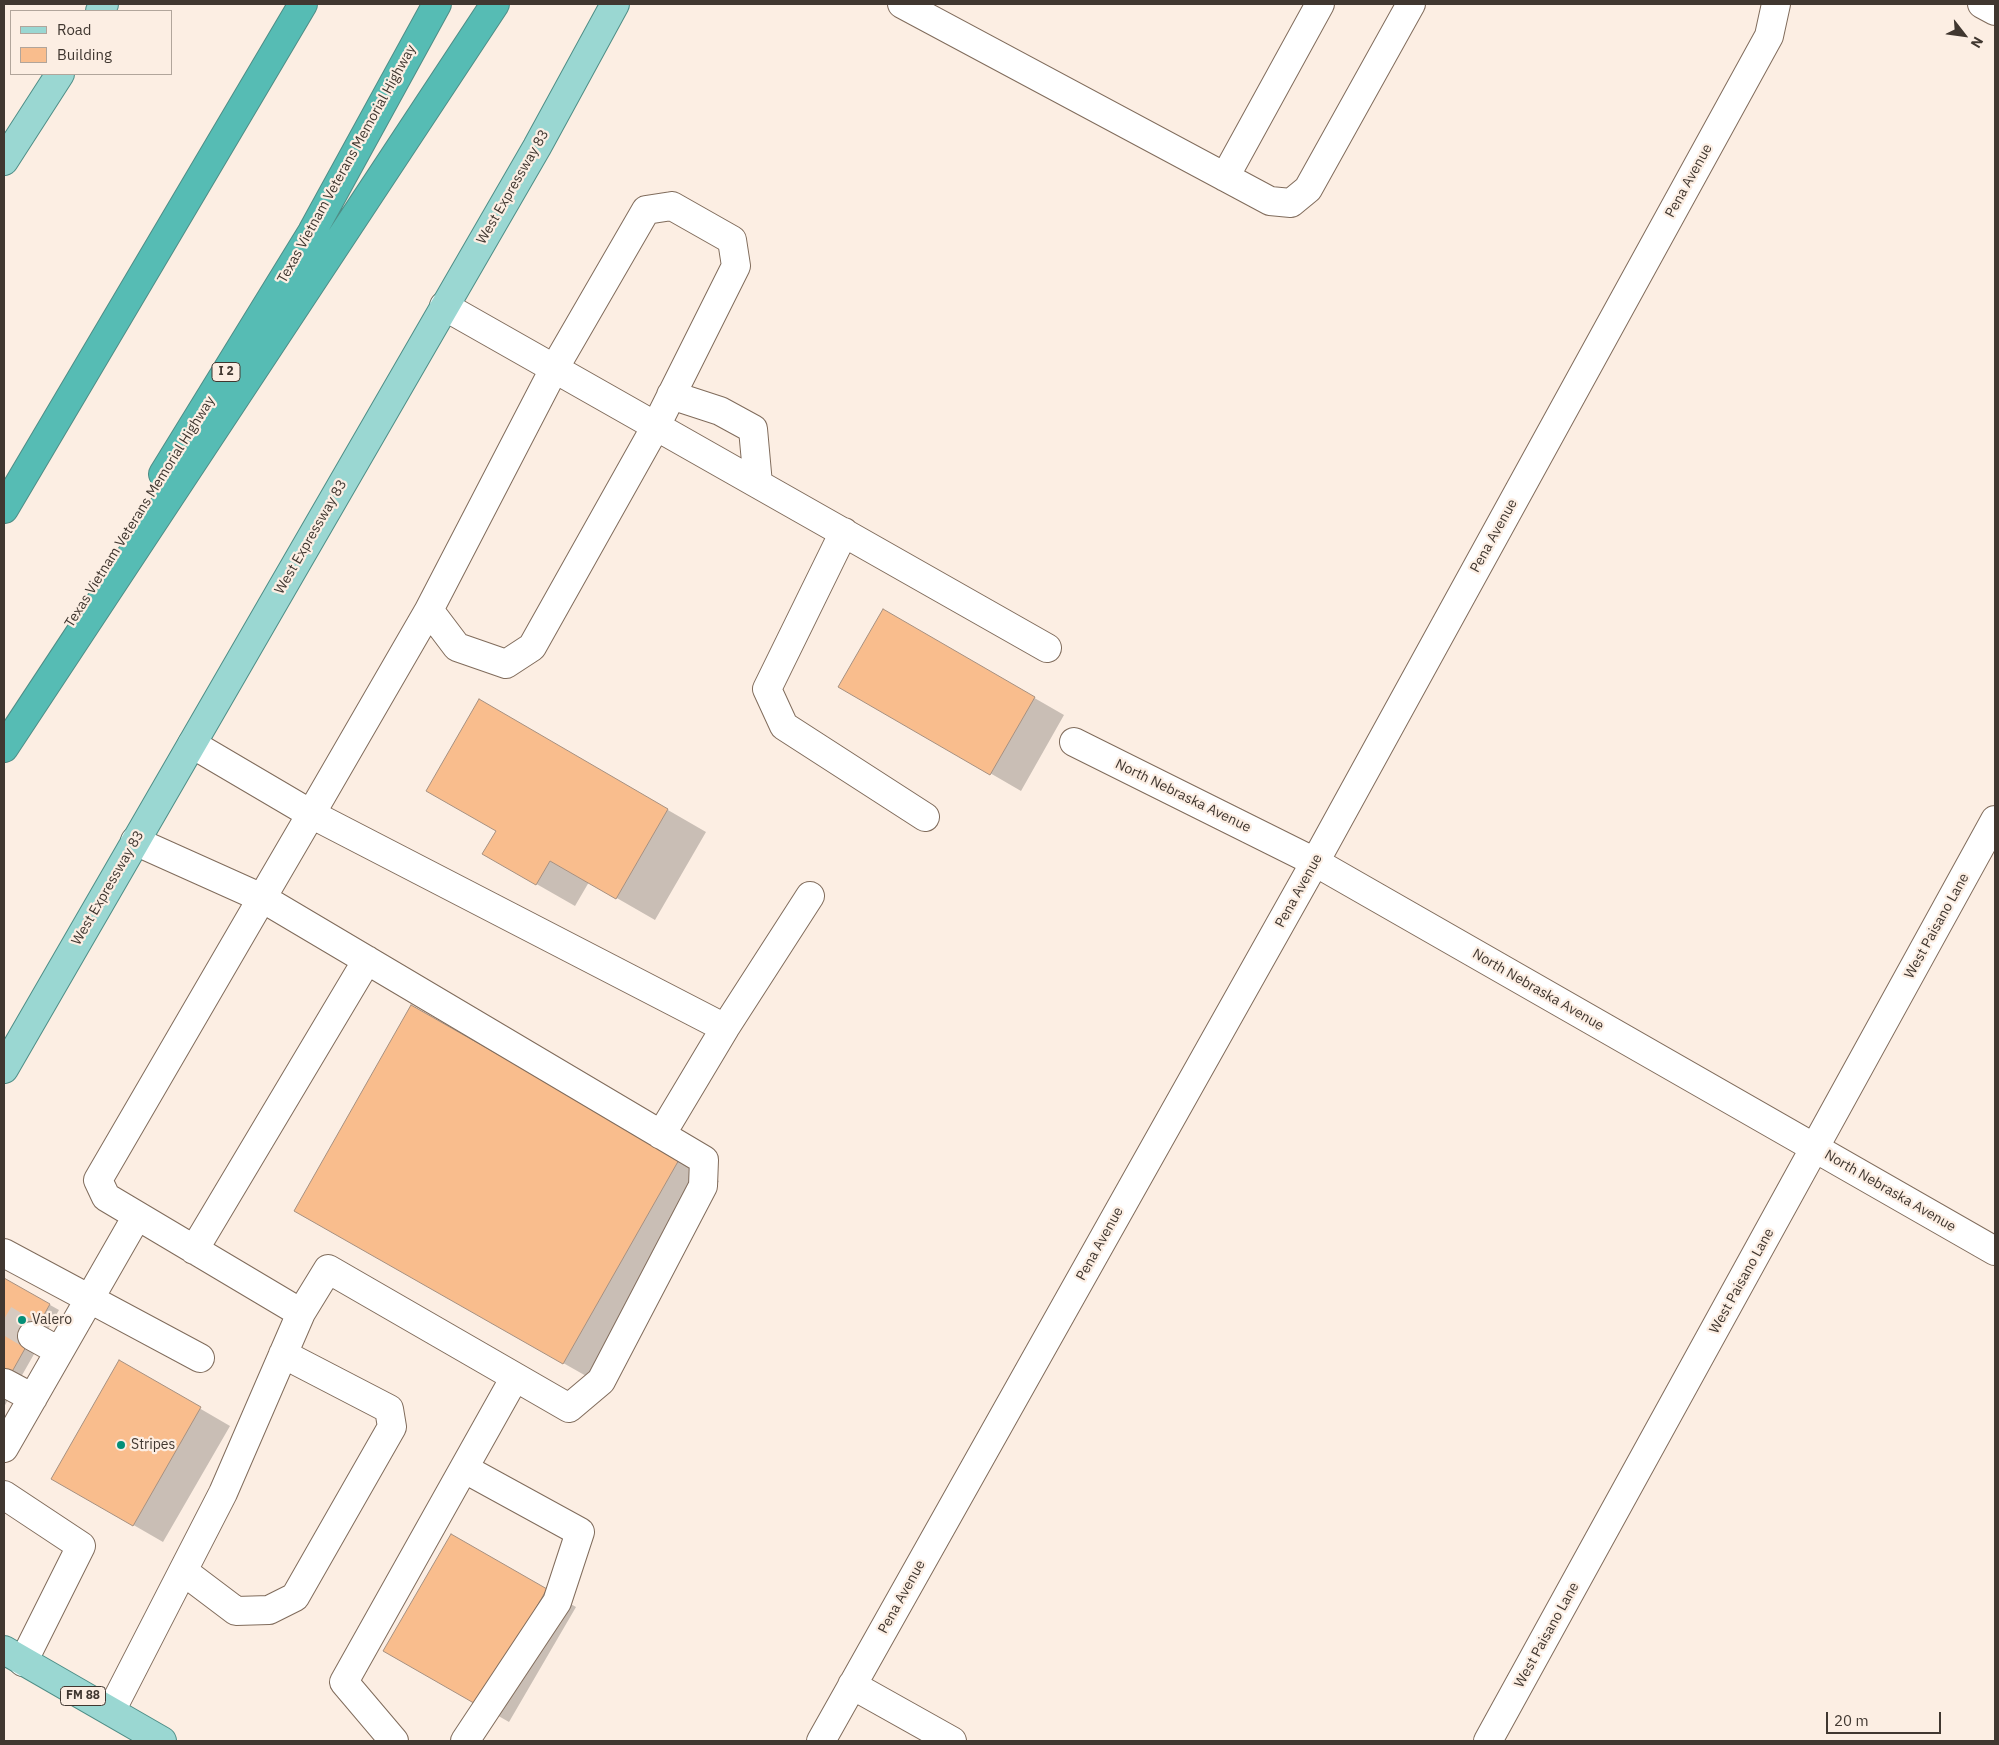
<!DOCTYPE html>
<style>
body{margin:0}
#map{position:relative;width:1999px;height:1745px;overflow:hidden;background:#fceee3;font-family:"IBM Plex Sans",sans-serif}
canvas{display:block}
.frame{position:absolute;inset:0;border:5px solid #403730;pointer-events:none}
.legend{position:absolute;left:10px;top:10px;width:162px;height:65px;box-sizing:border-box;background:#fceee3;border:1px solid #b1a59b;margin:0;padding:6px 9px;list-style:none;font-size:15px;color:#403730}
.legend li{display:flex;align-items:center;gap:10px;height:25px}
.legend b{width:25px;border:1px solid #b1a59b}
.north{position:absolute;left:1939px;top:10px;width:50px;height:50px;-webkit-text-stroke:4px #fceee3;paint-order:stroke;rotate:120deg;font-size:14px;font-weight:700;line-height:20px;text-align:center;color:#403730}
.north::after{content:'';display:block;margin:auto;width:18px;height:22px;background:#403730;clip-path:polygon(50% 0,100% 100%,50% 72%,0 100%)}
.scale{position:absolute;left:1826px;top:1712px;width:115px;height:22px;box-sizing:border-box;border:2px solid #403730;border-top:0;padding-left:6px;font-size:15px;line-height:18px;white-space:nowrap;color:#403730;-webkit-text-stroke:4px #fceee3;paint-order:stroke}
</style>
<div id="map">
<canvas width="1999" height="1745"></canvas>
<div class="frame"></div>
<ul class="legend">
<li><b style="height:6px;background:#9ad7d2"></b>Road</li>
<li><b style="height:14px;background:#f9bd8d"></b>Building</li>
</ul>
<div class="north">N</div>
<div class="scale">20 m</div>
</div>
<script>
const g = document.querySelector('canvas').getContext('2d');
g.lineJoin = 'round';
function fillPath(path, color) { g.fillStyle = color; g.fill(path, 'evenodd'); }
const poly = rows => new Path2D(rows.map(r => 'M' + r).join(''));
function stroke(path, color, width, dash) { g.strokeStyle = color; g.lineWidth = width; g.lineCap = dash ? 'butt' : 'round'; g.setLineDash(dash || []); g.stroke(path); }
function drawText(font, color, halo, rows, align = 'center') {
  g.font = font + ' "IBM Plex Sans",sans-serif'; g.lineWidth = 4.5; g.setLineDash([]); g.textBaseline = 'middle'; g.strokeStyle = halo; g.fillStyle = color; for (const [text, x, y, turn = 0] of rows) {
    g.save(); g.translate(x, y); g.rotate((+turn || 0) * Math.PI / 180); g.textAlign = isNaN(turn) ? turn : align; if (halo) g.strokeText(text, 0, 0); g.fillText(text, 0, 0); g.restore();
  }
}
const shadow = poly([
 [883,611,1064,715,1021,791,840,686],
 [479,701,706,832,655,920,589,882,575,906,484,854,497,831],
 [680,1159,719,1181,602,1385,334,1233],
 [4,1279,59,1310,4,1407],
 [120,1362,230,1426,163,1542,52,1478],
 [451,1536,576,1607,509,1722,385,1651]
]);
const building = poly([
 [883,609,1035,697,990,775,838,687,883,609],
 [479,699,668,809,616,899,550,861,536,885,482,854,496,831,426,791,479,699],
 [411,1005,680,1158,563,1364,294,1211,411,1005],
 [4,1278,50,1304,4,1386,4,1278],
 [119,1360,201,1407,133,1526,51,1479,119,1360],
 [451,1534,547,1589,479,1706,383,1651,451,1534]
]);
const minorTunnel = poly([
 [4,1319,32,1336]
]);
const minor = poly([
 [902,4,1270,201,1291,203,1308,189,1411,4],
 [1982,4,1995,11],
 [1225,177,1320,4],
 [672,206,732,240,736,266,656,426,532,647,506,664,457,647,429,610,554,369,646,210,672,206],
 [444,306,1047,648],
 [671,395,720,411,753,429,758,484],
 [844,532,767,689,784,726,925,817],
 [1074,742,1315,862,1995,1251],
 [192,744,311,814,725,1028,810,896],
 [135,841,262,898,704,1160,703,1186,601,1381,569,1408,328,1269,301,1313,106,1197,98,1180,262,898,311,814,429,610],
 [661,1135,725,1028],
 [194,1250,367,960],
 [4,1253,200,1358],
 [32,1336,59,1351],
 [5,1383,33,1398],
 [4,1448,137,1216],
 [465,1469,580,1532,557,1602,465,1741],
 [4,1495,81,1546,23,1662],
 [183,1571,236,1611,269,1610,295,1597,392,1427,389,1409,283,1354],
 [852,1685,952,1741],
 [111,1711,223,1493,301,1313],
 [394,1741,344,1682,515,1377],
 [821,1741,1315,862,1769,36,1776,4],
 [1488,1741,1995,820]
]);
const major = poly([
 [100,11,104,4],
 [4,161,60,74],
 [4,1069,537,147,615,4],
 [4,1650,162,1741]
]);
const highway = poly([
 [163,474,312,232,437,4],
 [4,509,303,4],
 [4,748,495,4]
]);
const markers = [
 [22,1320,5,"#048f78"],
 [121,1445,5,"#048f78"]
];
const shields = [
 [226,372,28],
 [83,1696,45]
];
const shieldNames = [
 ["I 2",226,372],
 ["FM 88",83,1696]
];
const streetNames = [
 ["Texas Vietnam Veterans Memorial Highway",347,164,-61],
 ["Pena Avenue",1689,181,-61],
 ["West Expressway 83",513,187,-60],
 ["Texas Vietnam Veterans Memorial Highway",140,512,-58],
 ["Pena Avenue",1494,536,-61],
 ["West Expressway 83",311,537,-60],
 ["North Nebraska Avenue",1183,796,26],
 ["West Expressway 83",108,888,-60],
 ["Pena Avenue",1299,891,-61],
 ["West Paisano Lane",1937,926,-61],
 ["North Nebraska Avenue",1538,990,30],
 ["North Nebraska Avenue",1890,1191,30],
 ["Pena Avenue",1100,1244,-61],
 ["West Paisano Lane",1742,1281,-61],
 ["Pena Avenue",902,1597,-61],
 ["West Paisano Lane",1547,1635,-61]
];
const poiNames = [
 ["Valero",32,1320],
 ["Stripes",131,1445]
];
fillPath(shadow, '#0003');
fillPath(building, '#f9bd8d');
stroke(building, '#a69080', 1);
stroke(minorTunnel, '#d6c9bf', 28, [28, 14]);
stroke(minor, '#806c5c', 30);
stroke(major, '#4e8d86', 30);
stroke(highway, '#4e8d86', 30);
stroke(minor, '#fff', 28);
stroke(major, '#9ad7d2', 28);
stroke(highway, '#56bcb4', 28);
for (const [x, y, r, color] of markers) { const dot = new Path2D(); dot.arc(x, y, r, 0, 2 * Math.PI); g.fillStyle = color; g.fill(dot); stroke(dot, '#fceee3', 2); }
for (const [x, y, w] of shields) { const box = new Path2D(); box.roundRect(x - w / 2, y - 9.5, w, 19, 4); g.fillStyle = '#fceee3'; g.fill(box); stroke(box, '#403730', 1); }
drawText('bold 12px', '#403730', null, shieldNames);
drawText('14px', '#403730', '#fceee3', streetNames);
drawText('14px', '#403730', '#fceee3', poiNames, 'left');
</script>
